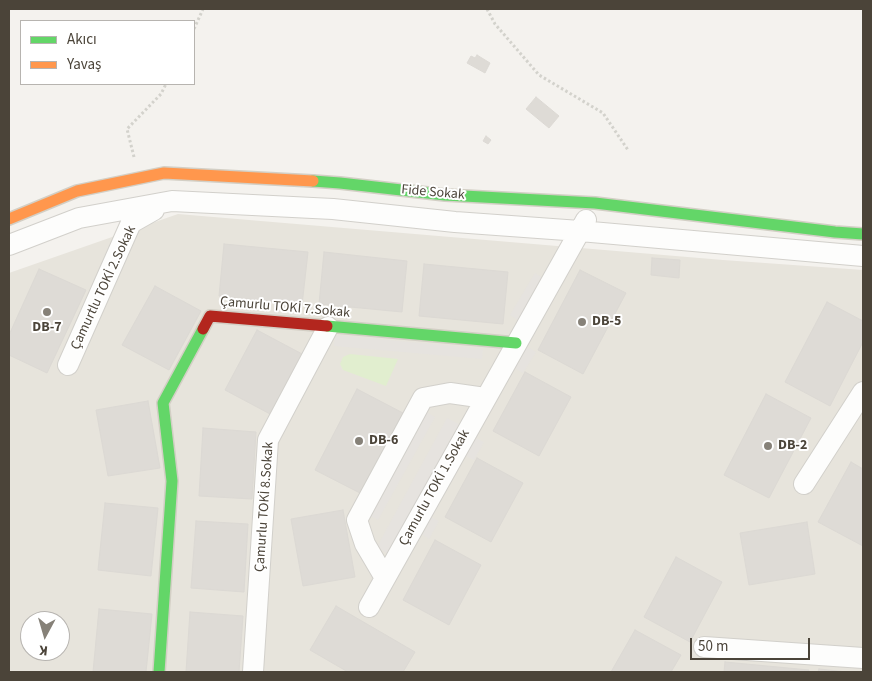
<!DOCTYPE html>
<meta charset="utf-8">
<style>
body{margin:0}
#map{position:relative;width:872px;height:681px;overflow:hidden;background:#f4f2ee;font-family:"Source Sans 3",sans-serif}
canvas{display:block}
.frame{position:absolute;inset:0;border:10px solid #4b4439;pointer-events:none}
.legend{position:absolute;left:20px;top:20px;width:175px;height:65px;box-sizing:border-box;background:#fff;border:1px solid #b7b4b0;margin:0;padding:6px 9px;list-style:none;font-size:15px;color:#4b4439}
.legend li{display:flex;align-items:center;gap:10px;height:25px}
.legend b{width:25px;border:1px solid #b7b4b0}
.north{position:absolute;left:20px;top:611px;width:50px;height:50px;box-sizing:border-box;background:#fff;border:1px solid #b7b4b0;border-radius:50%;rotate:186deg;font-size:14px;font-weight:700;line-height:20px;text-align:center;color:#4b4439}
.north::after{content:'';display:block;margin:auto;width:18px;height:22px;background:#868178;clip-path:polygon(50% 0,100% 100%,50% 72%,0 100%)}
.scale{position:absolute;left:690px;top:638px;width:120px;height:22px;box-sizing:border-box;border:2px solid #4b4439;border-top:0;padding-left:6px;font-size:15px;line-height:18px;white-space:nowrap;color:#4b4439;-webkit-text-stroke:4px #fff;paint-order:stroke}
</style>
<div id="map">
<canvas width="872" height="681"></canvas>
<div class="frame"></div>
<ul class="legend">
<li><b style="height:6px;background:#63d668"></b>Akıcı</li>
<li><b style="height:6px;background:#ff974d"></b>Yavaş</li>
</ul>
<div class="north">K</div>
<div class="scale">50 m</div>
</div>
<script>
const g = document.querySelector('canvas').getContext('2d');
g.lineJoin = 'round';
function fillPath(path, color) { g.fillStyle = color; g.fill(path, 'evenodd'); }
const poly = rows => new Path2D(rows.map(r => 'M' + r).join(''));
function stroke(path, color, width, dash) { g.strokeStyle = color; g.lineWidth = width; g.lineCap = dash ? 'butt' : 'round'; g.setLineDash(dash || []); g.stroke(path); }
function drawText(font, color, halo, rows, align = 'center') {
  g.font = font + ' "Source Sans 3",sans-serif'; g.lineWidth = 4; g.setLineDash([]); g.textBaseline = 'middle'; g.strokeStyle = halo; g.fillStyle = color; for (const [text, x, y, turn = 0] of rows) {
    g.save(); g.translate(x, y); g.rotate((+turn || 0) * Math.PI / 180); g.textAlign = isNaN(turn) ? turn : align; if (halo) g.strokeText(text, 0, 0); g.fillText(text, 0, 0); g.restore();
  }
}
const residential = poly([
 [178,214,723,260,863,270,863,672,9,672,9,273],
 [30,621,60,621,60,651,30,651]
]);
const green = poly([
 [350,354,398,359,386,386,343,370,340,364,343,357]
]);
const parking = poly([
 [535,273,546,280,521,322,510,315],
 [335,335,483,349,482,359,334,346],
 [526,346,536,352,523,373,513,367],
 [425,411,435,417,378,520,369,515],
 [447,418,459,424,388,554,377,547],
 [474,437,484,442,474,460,464,455],
 [429,516,439,521,429,539,420,533]
]);
const building = poly([
 [477,55,490,63,485,73,467,63,471,56,475,58,477,55],
 [536,97,559,116,549,128,526,109,536,97],
 [486,136,491,140,488,144,483,141,486,136],
 [224,244,308,252,302,305,219,296,224,244],
 [324,252,407,261,402,312,319,304,324,252],
 [652,258,680,260,679,278,651,275,652,258],
 [424,264,508,272,503,324,419,316,424,264],
 [39,269,86,290,47,373,9,355,9,335,39,269],
 [580,270,626,293,583,374,538,350,580,270],
 [155,286,201,311,169,370,122,345,155,286],
 [827,302,863,321,863,342,830,406,785,382,827,302],
 [257,330,304,355,272,415,225,390,257,330],
 [525,372,571,397,539,456,493,431,525,372],
 [357,389,403,413,360,493,315,470,357,389],
 [766,394,811,418,769,498,724,475,766,394],
 [148,401,160,468,108,476,96,410,148,401],
 [203,428,256,432,252,499,199,496,203,428],
 [477,458,523,483,491,542,445,517,477,458],
 [851,462,863,469,863,546,818,522,851,462],
 [105,503,158,508,151,576,98,570,105,503],
 [343,510,355,577,303,586,291,519,343,510],
 [196,521,248,524,244,592,191,588,196,521],
 [807,522,815,574,749,585,740,533,807,522],
 [435,540,481,565,449,625,403,600,435,540],
 [676,557,722,582,690,642,644,617,676,557],
 [336,606,415,652,403,672,348,672,310,650,336,606],
 [99,609,152,614,146,672,93,672,99,609],
 [190,612,243,616,239,672,186,672,190,612],
 [635,630,681,655,671,672,611,672,635,630],
 [725,662,809,670,808,672,724,672,725,662],
 [819,669,847,672,818,672,819,669]
]);
const path = poly([
 [487,9,495,24,539,75,603,113,628,150],
 [194,29,203,9],
 [134,157,127,129,161,94,166,84]
]);
const street = poly([
 [9,245,79,218,172,201,333,209,455,222,580,231,863,256],
 [68,365,131,223,154,210],
 [804,484,863,392],
 [385,578,365,544,357,520,423,398,450,393,485,398],
 [369,607,586,220],
 [704,647,863,658],
 [253,672,268,440,328,327]
]);
const fast = poly([
 [313,181,340,183,445,195,595,203,835,232,863,234],
 [327,326,516,343],
 [159,672,172,481,163,403,203,329]
]);
const slow = poly([
 [9,219,77,191,164,173,313,181]
]);
const jam = poly([
 [203,329,210,316,327,326]
]);
const markers = [
 [47,312,5,"#868178"],
 [582,322,5,"#868178"],
 [359,441,5,"#868178"],
 [768,446,5,"#868178"]
];
const streetNames = [
 ["Fide Sokak",433,193,5],
 ["Çamurtlu TOKİ 2.Sokak",104,288,-65],
 ["Çamurlu TOKİ 7.Sokak",285,308,5],
 ["Çamurlu TOKİ 1.Sokak",435,488,-61],
 ["Çamurlu TOKİ 8.Sokak",265,507,-86]
];
const poiNames = [
 ["DB-5",592,322],
 ["DB-7",47,328,"center"],
 ["DB-6",369,441],
 ["DB-2",778,446]
];
fillPath(residential, '#e7e4dc');
fillPath(green, '#e1eecf');
fillPath(parking, '#e6e3df');
fillPath(building, '#dedbd6');
stroke(building, '#dcd9d4', 1);
stroke(street, '#d2d0cb', 22);
stroke(fast, '#d3cfc5', 14);
stroke(slow, '#d3cfc5', 14);
stroke(jam, '#d3cfc5', 14);
stroke(path, '#d3d2cc', 3, [2.5, 2.5]);
stroke(street, '#fdfdfc', 20);
stroke(fast, '#63d668', 11);
stroke(slow, '#ff974d', 11);
stroke(jam, '#b3261e', 11);
for (const [x, y, r, color] of markers) { const dot = new Path2D(); dot.arc(x, y, r, 0, 2 * Math.PI); g.fillStyle = color; g.fill(dot); stroke(dot, '#fff', 2); }
drawText('14px', '#4b4439', '#fff', streetNames);
drawText('bold 14px', '#4b4439', '#fff', poiNames, 'left');
</script>
